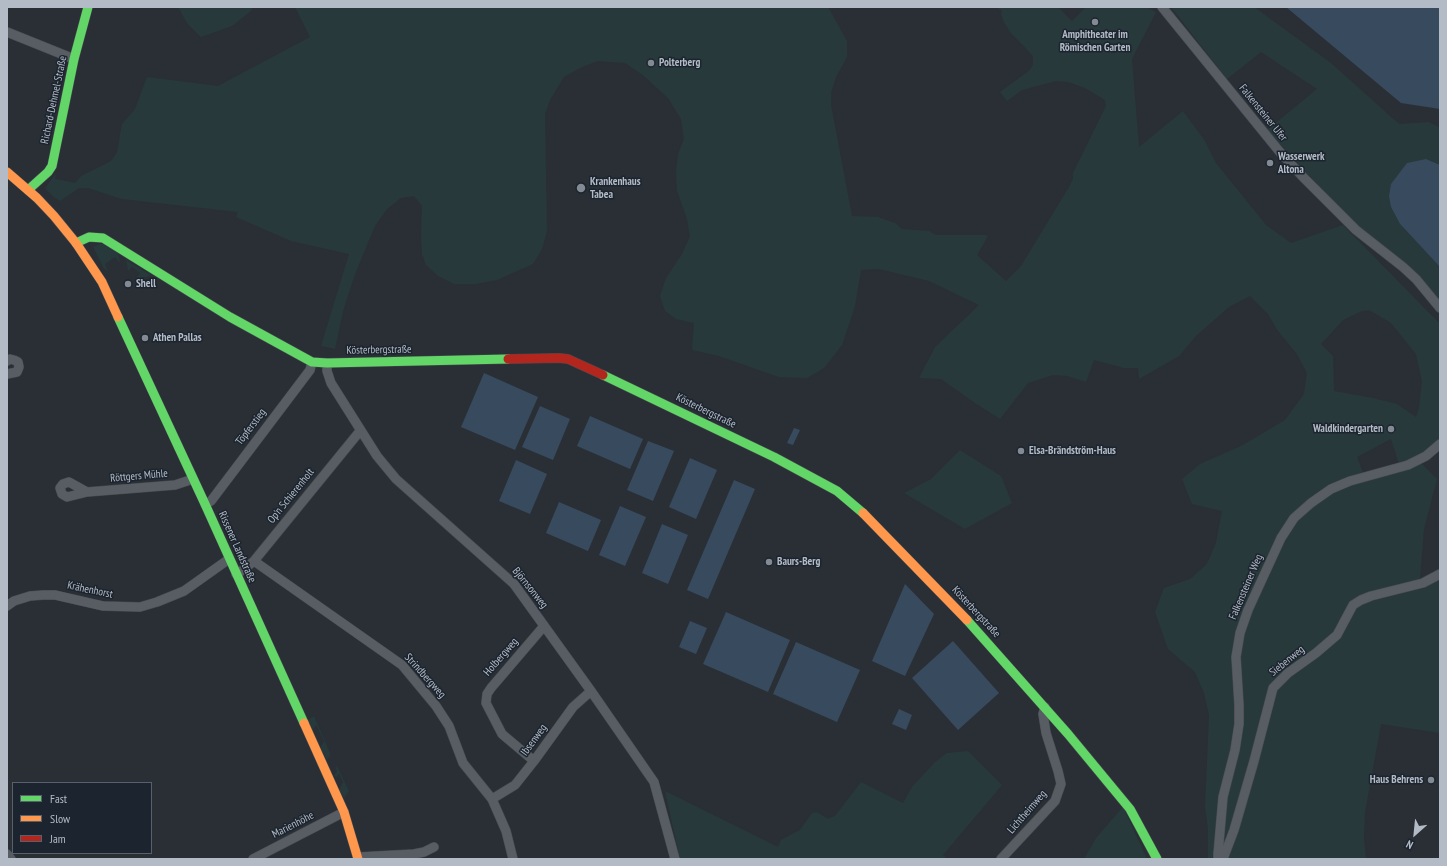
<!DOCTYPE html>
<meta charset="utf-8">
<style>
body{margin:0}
#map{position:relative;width:1447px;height:866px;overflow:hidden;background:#292f35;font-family:"PT Sans Narrow",sans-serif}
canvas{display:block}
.frame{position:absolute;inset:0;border:8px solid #b3bbc6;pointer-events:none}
.legend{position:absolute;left:12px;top:782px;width:140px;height:72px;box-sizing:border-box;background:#1c252f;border:1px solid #58616b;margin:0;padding:5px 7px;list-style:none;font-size:12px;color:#b3bbc6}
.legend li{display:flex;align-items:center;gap:8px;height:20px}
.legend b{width:20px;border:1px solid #58616b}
.north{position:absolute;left:1395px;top:814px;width:40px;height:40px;-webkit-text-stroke:3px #1c252f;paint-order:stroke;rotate:207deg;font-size:11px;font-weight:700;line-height:16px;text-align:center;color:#b3bbc6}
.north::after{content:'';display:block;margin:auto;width:14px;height:18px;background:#b3bbc6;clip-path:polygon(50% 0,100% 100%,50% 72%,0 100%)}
</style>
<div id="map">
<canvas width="1447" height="866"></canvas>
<div class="frame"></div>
<ul class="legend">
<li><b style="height:5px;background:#63d668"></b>Fast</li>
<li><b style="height:5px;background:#ff974d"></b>Slow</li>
<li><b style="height:5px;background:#b3261e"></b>Jam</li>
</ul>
<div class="north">N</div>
</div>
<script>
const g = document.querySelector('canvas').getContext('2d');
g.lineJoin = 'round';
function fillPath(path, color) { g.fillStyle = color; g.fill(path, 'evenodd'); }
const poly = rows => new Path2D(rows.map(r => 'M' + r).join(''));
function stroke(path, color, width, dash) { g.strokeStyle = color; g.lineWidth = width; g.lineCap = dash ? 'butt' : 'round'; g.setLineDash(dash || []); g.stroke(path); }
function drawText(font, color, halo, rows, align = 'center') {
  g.font = font + ' "PT Sans Narrow",sans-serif'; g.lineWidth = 3; g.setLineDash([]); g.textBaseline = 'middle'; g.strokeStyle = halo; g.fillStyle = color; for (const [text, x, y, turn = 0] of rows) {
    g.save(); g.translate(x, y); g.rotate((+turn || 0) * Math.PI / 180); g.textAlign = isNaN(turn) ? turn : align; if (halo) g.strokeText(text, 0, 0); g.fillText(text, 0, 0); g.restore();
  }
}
const green = poly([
 [178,7,251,7,252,10,232,26,201,37,187,23],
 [295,7,828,7,847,41,847,57,836,77,831,93,831,105,852,216,878,217,895,223,902,229,929,231,936,235,985,235,988,236,977,255,1006,281,1021,266,1069,187,1073,179,1073,173,1106,106,1105,100,1085,88,1068,82,1056,81,1022,90,1007,101,1000,92,1030,70,1033,64,1033,56,1010,32,1004,22,1001,14,1002,11,996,7,1058,7,1072,21,1086,7,1146,7,1156,12,1132,59,1139,147,1183,111,1205,141,1216,163,1266,225,1291,243,1343,225,1440,324,1440,438,1428,450,1416,458,1437,479,1424,529,1420,578,1440,568,1440,733,1381,724,1365,812,1364,837,1366,859,1208,859,1208,829,1205,807,1209,715,1204,693,1195,672,1168,649,1155,612,1164,588,1190,579,1206,565,1210,557,1216,543,1222,511,1192,504,1182,479,1200,464,1241,446,1285,420,1304,394,1307,373,1297,354,1278,331,1268,314,1250,296,1229,307,1196,336,1179,356,1139,379,1138,368,1124,368,1094,360,1086,382,1067,376,1053,375,1028,383,1000,419,975,403,941,379,919,378,935,347,979,305,929,281,879,269,861,270,855,306,842,345,824,368,807,378,779,377,719,356,692,350,694,323,676,319,665,311,660,296,666,278,682,254,690,236,687,219,677,191,676,173,678,154,684,139,681,119,668,98,644,76,625,63,598,61,582,67,564,77,550,100,545,114,547,231,542,249,533,264,497,280,476,284,454,284,438,276,426,265,422,254,421,237,422,206,414,196,401,198,387,209,375,226,355,274,343,311,335,349,321,346,349,254,291,241,236,217,238,212,122,199,88,188,79,188,60,201,55,198,45,188,56,173,55,179,75,183,81,176,111,161,114,157,117,152,122,124,135,109,147,77,218,86,310,37],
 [1369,310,1391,323,1416,354,1422,381,1419,408,1416,417,1397,404,1373,398,1334,391,1333,356,1321,344,1343,320,1362,311],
 [1391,439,1399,464,1364,475,1357,457],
 [1171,7,1254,7,1331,63,1399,124,1429,122,1440,128,1440,165,1426,159,1391,207,1400,224,1404,229,1440,267,1440,305,1368,235,1344,213,1267,130,1317,89,1261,52,1227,79],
 [100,244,103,244,118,252,120,261,119,262,115,257,105,264,108,271,104,269,93,247],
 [126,259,129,262,151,275,147,277,137,278,140,273,132,267,128,271],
 [960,450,1001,476,1012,503,965,529,904,493,931,479],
 [314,716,330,753,330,756,327,760,320,748,324,741,316,725,312,731,308,720],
 [968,751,1002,785,943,855,947,859,680,859,665,791,778,847,781,840,800,830,812,813,817,812,828,819,835,816,861,782,903,803,912,787,935,762,947,753],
 [337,766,349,791,344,798,339,790,343,782,339,774,337,777,334,776,337,771,335,767],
 [1123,807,1147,859,1084,859,1096,838]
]);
const water = poly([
 [1286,7,1440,7,1440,109,1401,103],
 [1426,159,1440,165,1440,267,1400,224,1391,207,1389,196,1391,184,1407,163],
 [484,373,538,397,515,450,461,427],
 [540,406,570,419,553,460,522,447],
 [590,416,643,439,630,469,577,446],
 [794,428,800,430,793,445,787,443],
 [648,441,674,451,653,501,627,490],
 [690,458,717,470,696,519,669,507],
 [516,460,547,474,530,514,499,501],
 [734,480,755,489,708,599,687,590],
 [559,502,601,520,588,551,546,533],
 [620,506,646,517,625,566,599,555],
 [662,524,688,535,668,584,642,573],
 [905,584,934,614,905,676,872,661],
 [726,612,790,640,768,692,703,664],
 [690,621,707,628,696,654,679,647],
 [953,641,999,693,958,730,912,678],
 [796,642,860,670,837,722,773,694],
 [899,709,912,715,906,730,892,724]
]);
const street = poly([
 [1162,7,1279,151,1303,177,1356,230,1403,267,1416,279,1440,308],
 [7,32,74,59],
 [7,361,10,359,14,360,18,362,19,367,17,372,7,374],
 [327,363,327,371,331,383,377,456,396,479,514,584,591,691,654,782,675,859],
 [87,492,69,482,63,484,60,488,62,494,67,497,87,492,175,485,193,479],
 [205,504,211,501,310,370,312,362],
 [254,561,402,665,436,706,449,726,463,763,492,799,506,831,513,859],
 [236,574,243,570,254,561,360,431],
 [7,606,14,601,30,596,43,595,55,595,103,606,140,607,157,602,184,591,229,559],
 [534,761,502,734,486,703,487,694,491,688,544,626],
 [492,799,515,785,534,761,573,707,591,691],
 [7,854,11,859],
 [358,857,414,854,424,852,434,847],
 [253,859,344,812],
 [1001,859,1055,801,1061,784,1058,771,1046,733,1043,714,1045,707],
 [1218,859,1218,854,1223,797,1235,750,1239,724,1239,705,1236,657,1240,633,1248,610,1281,538,1294,518,1311,503,1331,489,1350,481,1408,465,1426,456,1440,444],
 [1223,859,1234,830,1254,761,1273,688,1288,673,1316,653,1337,635,1353,605,1361,600,1371,596,1423,583,1440,574]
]);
const fast = poly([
 [28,190,48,172,52,166,74,59,88,7],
 [76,243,89,237,103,238,230,317,312,362,327,363,508,359],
 [118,317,205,504,304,723],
 [603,375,774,457,837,491,863,513],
 [967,620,1068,734,1130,809,1157,859]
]);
const slow = poly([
 [7,172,37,198,54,216,76,243,102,282,118,317],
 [863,513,967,620],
 [304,723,344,812,358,859]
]);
const jam = poly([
 [508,359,559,358,568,359,603,375]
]);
const markers = [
 [1095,22,4,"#838a93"],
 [651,63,4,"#838a93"],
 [1270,163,4,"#838a93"],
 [581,188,5,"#838a93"],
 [128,284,4,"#838a93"],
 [145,338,4,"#838a93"],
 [1391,429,4,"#838a93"],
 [1021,451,4,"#838a93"],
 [769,562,4,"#838a93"],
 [1431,780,4,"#838a93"]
];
const poiNames = [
 ["Amphitheater im",1095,35,"center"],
 ["Römischen Garten",1095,48,"center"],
 ["Polterberg",659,63],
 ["Wasserwerk",1278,157],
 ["Altona",1278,170],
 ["Krankenhaus",590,182],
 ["Tabea",590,195],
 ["Shell",136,284],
 ["Athen Pallas",153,338],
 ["Waldkindergarten",1383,429,"right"],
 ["Elsa-Brändström-Haus",1029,451],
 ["Baurs-Berg",777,562],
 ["Haus Behrens",1423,780,"right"]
];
const streetNames = [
 ["Richard-Dehmel-Straße",54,100,-78],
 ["Falkensteiner Ufer",1263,113,51],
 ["Kösterbergstraße",379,350,-1],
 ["Kösterbergstraße",706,411,26],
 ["Töpferstieg",251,427,-53],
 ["Röttgers Mühle",139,476,-5],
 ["Op'n Schierenholt",291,496,-51],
 ["Rissener Landstraße",237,547,66],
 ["Falkensteiner Weg",1246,587,-67],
 ["Björnsonweg",530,588,51],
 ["Krähenhorst",90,590,12],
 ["Kösterbergstraße",976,612,47],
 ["Holbergweg",501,657,-49],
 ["Siebenweg",1287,661,-39],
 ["Strindbergweg",425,676,48],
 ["Ibsenweg",534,740,-54],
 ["Lichtheimweg",1027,812,-49],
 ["Marienhöhe",293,825,-27]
];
fillPath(green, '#27393b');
fillPath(water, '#384a5e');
stroke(street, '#464b50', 10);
stroke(fast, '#464b50', 10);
stroke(slow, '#464b50', 10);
stroke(jam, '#464b50', 10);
stroke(street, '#585c63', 9);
stroke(fast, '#63d668', 9);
stroke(slow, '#ff974d', 9);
stroke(jam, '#b3261e', 9);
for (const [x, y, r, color] of markers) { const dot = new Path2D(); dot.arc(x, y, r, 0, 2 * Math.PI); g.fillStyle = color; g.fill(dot); stroke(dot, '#1c252f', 1.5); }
drawText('bold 11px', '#b3bbc6', '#1c252f', poiNames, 'left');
drawText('11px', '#b3bbc6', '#1c252f', streetNames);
</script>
